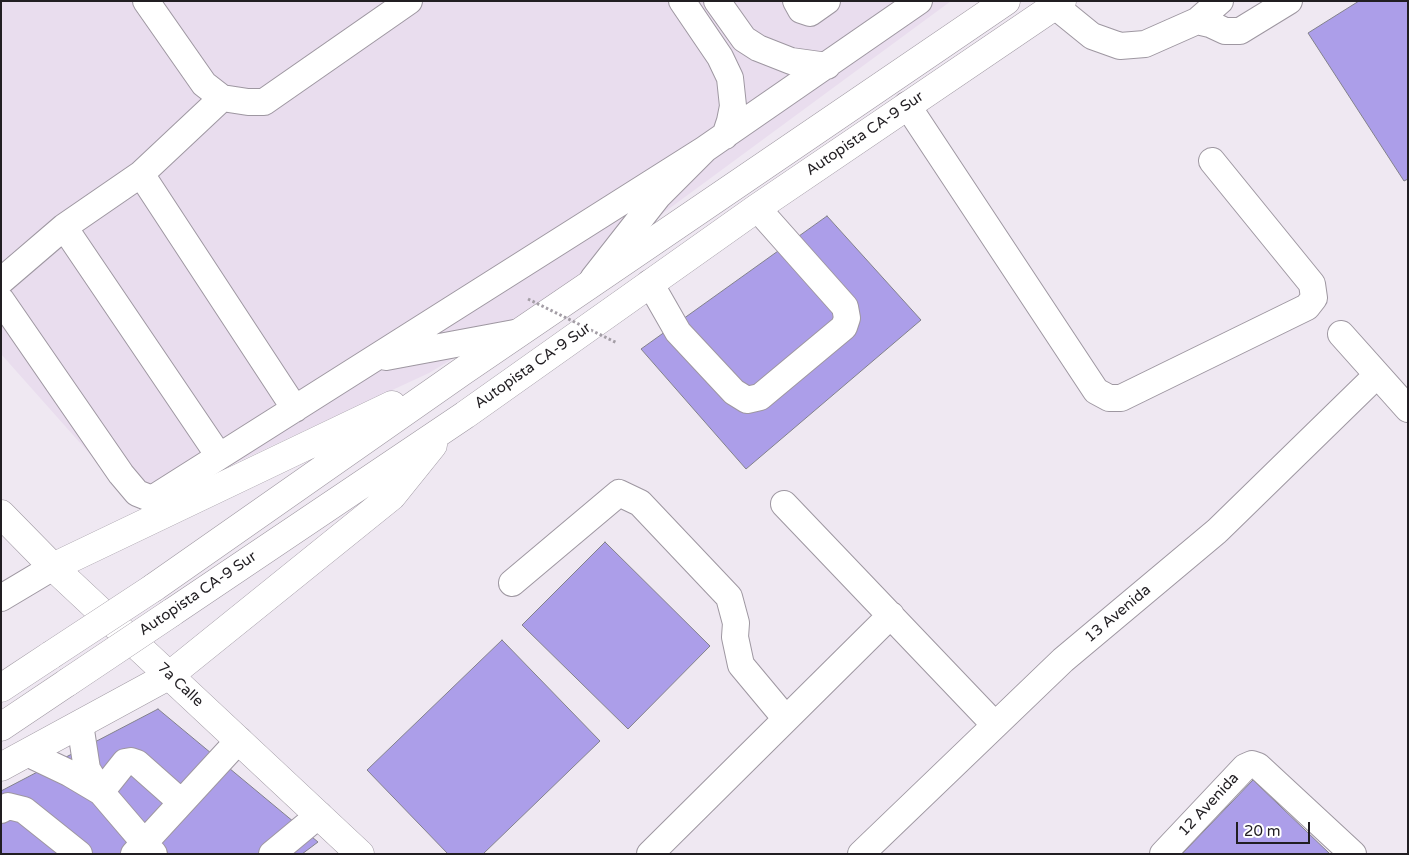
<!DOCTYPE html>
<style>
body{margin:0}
#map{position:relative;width:1409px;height:855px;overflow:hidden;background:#efe8f2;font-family:"Varela Round",sans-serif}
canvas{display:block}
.frame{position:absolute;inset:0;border:2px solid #211e22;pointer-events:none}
.scale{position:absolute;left:1236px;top:822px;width:74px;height:22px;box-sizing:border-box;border:2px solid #211e22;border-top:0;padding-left:6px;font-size:15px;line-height:18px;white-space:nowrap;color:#211e22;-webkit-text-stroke:4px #fff;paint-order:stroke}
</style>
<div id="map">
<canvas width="1409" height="855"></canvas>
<div class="frame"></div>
<div class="scale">20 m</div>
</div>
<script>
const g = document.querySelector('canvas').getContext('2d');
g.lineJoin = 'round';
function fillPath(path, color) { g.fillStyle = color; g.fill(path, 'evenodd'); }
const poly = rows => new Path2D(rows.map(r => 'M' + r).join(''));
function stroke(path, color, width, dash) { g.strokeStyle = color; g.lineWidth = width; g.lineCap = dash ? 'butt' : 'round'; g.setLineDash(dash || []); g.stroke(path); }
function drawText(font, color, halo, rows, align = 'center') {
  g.font = font + ' "Varela Round",sans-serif'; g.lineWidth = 5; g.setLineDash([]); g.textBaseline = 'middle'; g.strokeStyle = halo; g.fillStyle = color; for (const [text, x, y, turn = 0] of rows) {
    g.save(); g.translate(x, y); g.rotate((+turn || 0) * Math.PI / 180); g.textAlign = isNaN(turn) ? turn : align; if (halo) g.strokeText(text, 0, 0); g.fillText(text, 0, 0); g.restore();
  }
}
const built = poly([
 [1,1,951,1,518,320,429,373,138,508,1,354]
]);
const building = poly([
 [1359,1,1408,1,1408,179,1404,181,1308,33,1359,1],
 [827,216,921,320,746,469,641,349,827,216],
 [605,542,710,646,628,729,522,625,605,542],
 [502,640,600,741,483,854,448,854,367,770,502,640],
 [158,709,318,842,302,854,1,854,1,791,158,709],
 [1253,780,1330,854,1182,854,1253,780]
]);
const minor = poly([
 [146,1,204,84,222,98,248,102,264,102,409,1],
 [682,1,720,57,730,78,733,106,730,121,725,136],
 [717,1,744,39,758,48,791,61,827,66],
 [796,1,801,10,810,13,827,1],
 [1055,6,1092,36,1120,46,1145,44,1197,21,1210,24,1225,31,1240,31,1289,1],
 [1197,21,1220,1],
 [907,105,1096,391,1109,398,1121,398,1307,307,1314,298,1312,284,1212,161],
 [141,174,295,409],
 [64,227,219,456],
 [593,279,658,196,705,149,919,1],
 [1,281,64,227,141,174,222,98],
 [650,283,678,332,734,392,747,400,760,397,844,327,847,318,845,307,757,208],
 [1,300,121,474,137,493,152,499,705,149],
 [1341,334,1408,409],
 [386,357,520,332],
 [784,504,995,725],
 [512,583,619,493,640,503,729,597,736,623,735,637,741,665,786,719],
 [1,598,53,567],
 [80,724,87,769,101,792,154,854],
 [27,753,69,773,101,792],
 [101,792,125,762,131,761,137,763,181,802],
 [1,810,8,806,24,810,79,854],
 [134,854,239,740],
 [272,854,319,815],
 [650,854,891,615],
 [861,854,1063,660,1217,531,1377,375],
 [1163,854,1245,767,1252,764,1258,766,1353,854]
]);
const major = poly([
 [1,514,53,567,360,854]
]);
const highway = poly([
 [53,567,392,405],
 [153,588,463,371,1006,1],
 [171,613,465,415,757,208,1062,1],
 [1,688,51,655],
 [1,727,68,682],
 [1,767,170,675,392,496,433,445]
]);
const pathBridge = poly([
 [528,299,617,343]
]);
const highwayBridge = poly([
 [51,655,153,588],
 [68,682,171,613]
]);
const streetNames = [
 ["Autopista CA-9 Sur",865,134,-34],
 ["Autopista CA-9 Sur",533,366,-35],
 ["Autopista CA-9 Sur",198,594,-34],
 ["13 Avenida",1118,614,-40],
 ["7a Calle",180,685,43],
 ["12 Avenida",1209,805,-47]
];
fillPath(built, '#e9ddee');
fillPath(building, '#ac9ee9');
stroke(building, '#82818b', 1);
stroke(minor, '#9e97a1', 28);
stroke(major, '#9e97a1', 29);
stroke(highway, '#9e97a1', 29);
stroke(minor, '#fff', 26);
stroke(major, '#fff', 28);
stroke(highway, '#fff', 28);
stroke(highwayBridge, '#9e97a1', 29, []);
stroke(pathBridge, '#a49ea6', 3, [2.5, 2.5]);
stroke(highwayBridge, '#fff', 28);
drawText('15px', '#211e22', '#fff', streetNames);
</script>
